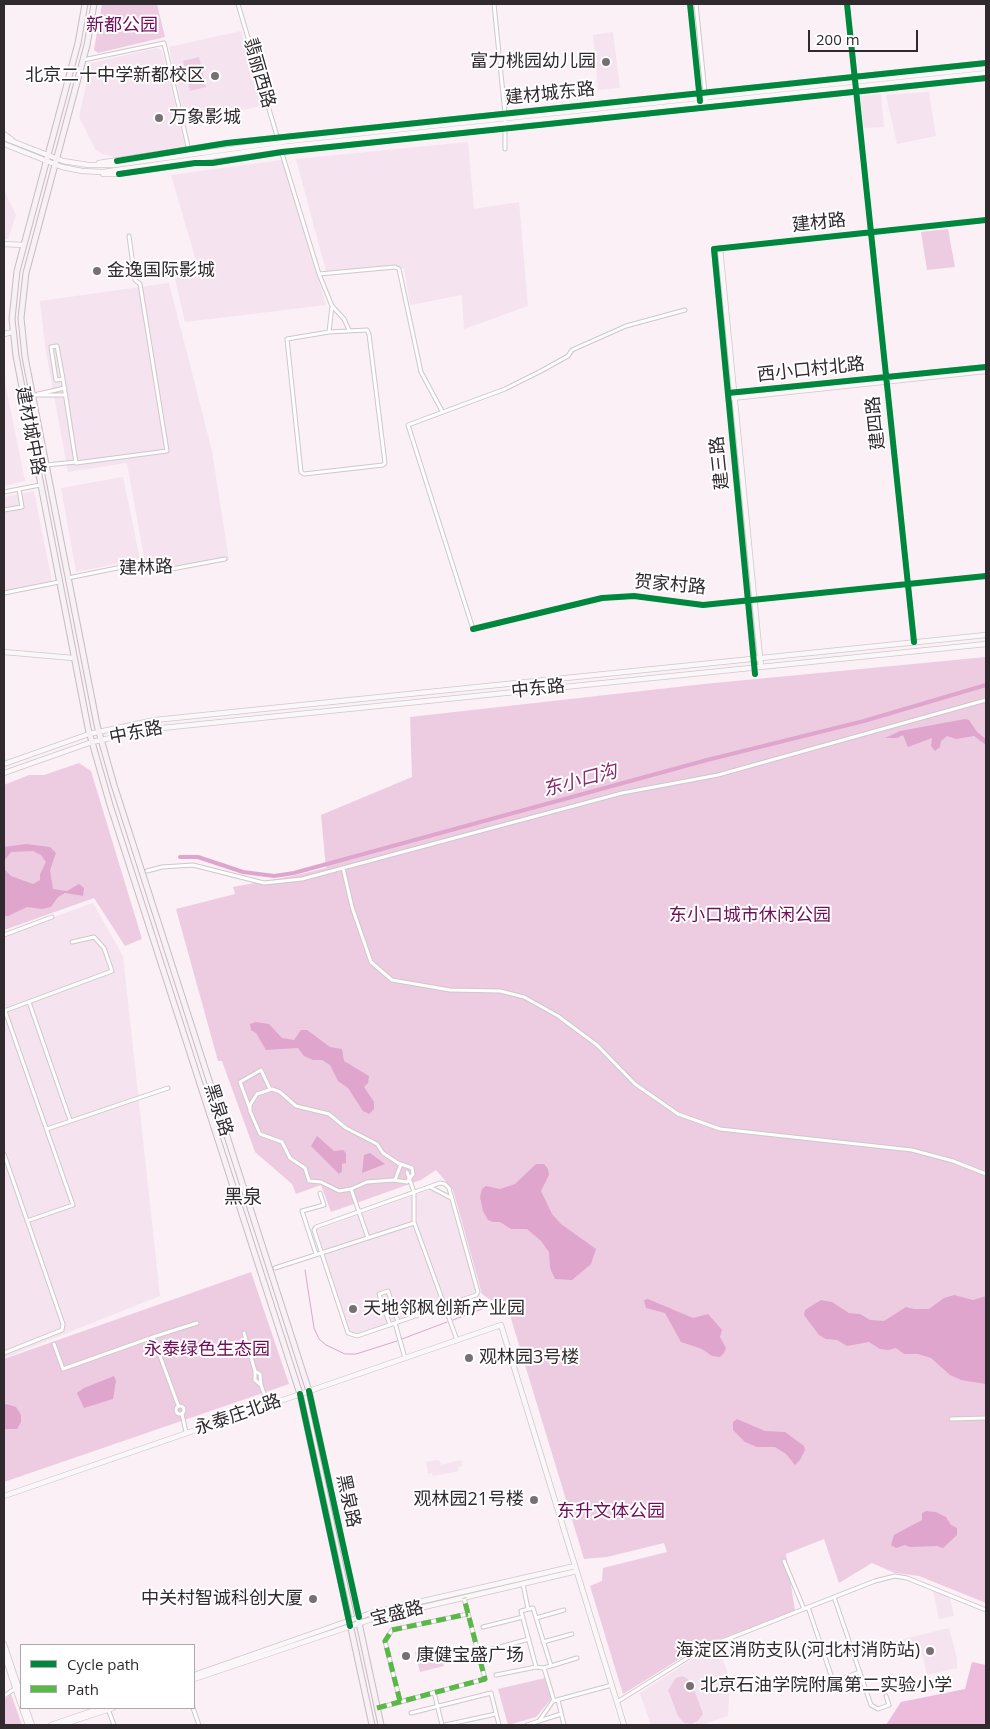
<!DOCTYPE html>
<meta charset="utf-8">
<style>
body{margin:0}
#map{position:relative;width:990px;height:1729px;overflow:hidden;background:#faf0f6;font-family:"Open Sans",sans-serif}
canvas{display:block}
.frame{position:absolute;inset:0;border:5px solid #30292e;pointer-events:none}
.legend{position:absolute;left:20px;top:1644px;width:175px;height:65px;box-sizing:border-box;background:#fff;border:1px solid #aca9ab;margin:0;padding:6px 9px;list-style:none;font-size:15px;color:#30292e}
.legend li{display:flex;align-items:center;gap:10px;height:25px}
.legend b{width:25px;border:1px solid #aca9ab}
.scale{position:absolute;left:808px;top:30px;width:110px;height:22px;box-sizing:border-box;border:2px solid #30292e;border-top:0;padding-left:6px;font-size:15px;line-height:18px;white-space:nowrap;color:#30292e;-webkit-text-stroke:4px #fff;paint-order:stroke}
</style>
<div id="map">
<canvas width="990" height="1729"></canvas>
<div class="frame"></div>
<ul class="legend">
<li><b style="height:6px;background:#00873e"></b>Cycle path</li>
<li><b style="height:6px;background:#58b947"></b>Path</li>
</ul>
<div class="scale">200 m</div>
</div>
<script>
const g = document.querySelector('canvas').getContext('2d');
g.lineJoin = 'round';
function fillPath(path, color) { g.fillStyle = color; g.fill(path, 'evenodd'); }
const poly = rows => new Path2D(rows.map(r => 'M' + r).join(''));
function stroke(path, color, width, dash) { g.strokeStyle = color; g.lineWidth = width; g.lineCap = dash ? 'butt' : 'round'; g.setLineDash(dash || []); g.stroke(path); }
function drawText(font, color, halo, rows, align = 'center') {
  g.font = font + ' "Open Sans","Noto Sans SC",sans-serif'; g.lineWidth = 4; g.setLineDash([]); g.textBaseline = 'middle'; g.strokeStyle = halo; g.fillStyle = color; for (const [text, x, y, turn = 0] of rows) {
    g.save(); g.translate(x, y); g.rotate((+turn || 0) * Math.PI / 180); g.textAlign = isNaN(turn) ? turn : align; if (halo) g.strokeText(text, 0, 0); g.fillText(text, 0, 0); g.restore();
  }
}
const built = poly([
 [241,31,264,105,186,124,169,47],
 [613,32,620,88,598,90,593,35],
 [157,48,162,51,185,146,116,157,102,154,95,149,79,117,91,63],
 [929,92,936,136,897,144,886,95],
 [881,94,884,127,864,128,860,96],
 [468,142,474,209,519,202,528,306,464,329,462,295,410,305,404,268,327,275,296,159],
 [282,160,326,305,185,322,173,270,197,264,171,175],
 [4,190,16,215,8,239,4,239],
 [169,283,212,451,229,560,147,574,127,463,68,472,46,352,40,301],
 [4,377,25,481,4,486],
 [123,477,140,559,76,572,61,488],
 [34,491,52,582,4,592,4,497],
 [93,903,123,956,160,1296,4,1358,4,935],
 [432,1189,449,1199,477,1288,475,1293,357,1334,350,1332,317,1230],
 [436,1460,440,1461,441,1465,461,1460,462,1466,458,1467,459,1471,433,1476,432,1473,428,1474,426,1462],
 [933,1590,950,1598,954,1616,939,1619],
 [949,1628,957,1658,957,1668,927,1675,923,1656,914,1658,912,1654,895,1658,891,1642],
 [718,1646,730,1680,728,1716,701,1725,651,1725,640,1693,696,1657]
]);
const green = poly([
 [102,4,157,4,165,37,98,53,94,50],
 [199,57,206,87,190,91,183,61],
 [948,229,955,267,927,270,921,232],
 [986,657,986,1603,919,1576,895,1573,872,1563,839,1583,824,1539,786,1554,795,1611,699,1647,623,1694,590,1586,602,1581,603,1568,667,1552,664,1543,607,1557,584,1559,509,1312,482,1294,453,1190,436,1170,421,1180,331,1212,321,1185,296,1194,292,1184,255,1152,222,1061,218,1061,176,909,235,894,233,887,292,876,326,868,321,815,412,777,410,717,704,684],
 [79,763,91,771,142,939,125,946,94,898,4,930,4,785,29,775,44,775],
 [251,1272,289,1384,4,1482,4,1359],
 [438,1649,444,1666,420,1672,415,1652,423,1650,424,1653],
 [682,1676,688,1679,692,1684,703,1714,698,1721,691,1724,684,1723,678,1716,668,1690,676,1678],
 [545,1678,551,1699,536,1717,508,1725,498,1689],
 [11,1694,22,1725,4,1725,4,1700]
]);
const forest = poly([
 [972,1662,986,1665,986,1725,886,1725,901,1702,965,1689]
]);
const water = poly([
 [965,719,969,720,977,732,986,739,986,745,974,736,956,739,947,736,941,741,940,747,935,751,931,746,932,738,908,747,903,735,897,738,885,738,900,731],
 [26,844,50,847,56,853,50,870,53,889,67,891,79,884,84,888,83,896,65,893,58,897,51,907,42,909,27,907,8,916,4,916,4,869,11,876,33,884,40,880,40,874,46,862,41,855,33,851,11,852,4,861,4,847],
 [256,1022,269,1024,282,1038,294,1040,301,1030,307,1030,330,1047,342,1049,344,1061,369,1076,368,1083,364,1087,374,1102,374,1109,369,1114,363,1111,348,1088,338,1081,330,1065,322,1060,313,1060,304,1056,298,1048,266,1050,256,1033,251,1030,250,1024],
 [317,1136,334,1151,343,1150,346,1153,346,1163,342,1164,342,1171,339,1174,311,1146],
 [370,1153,385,1164,362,1173,364,1155],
 [536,1164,544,1164,548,1169,549,1175,541,1191,552,1214,561,1224,596,1249,591,1264,572,1280,555,1279,550,1268,549,1252,541,1241,527,1229,511,1229,500,1222,493,1222,488,1220,483,1211,480,1197,482,1189,486,1186,500,1189,515,1184],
 [954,1295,973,1300,986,1296,986,1384,961,1380,950,1375,931,1358,918,1354,904,1354,896,1348,888,1350,880,1349,869,1342,847,1346,837,1340,826,1339,819,1335,804,1315,805,1310,821,1300,832,1302,849,1313,860,1314,870,1320,884,1321,906,1307,914,1309,929,1309,944,1298],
 [648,1299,693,1318,708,1314,722,1330,720,1337,726,1348,724,1353,720,1357,712,1356,702,1349,681,1342,665,1313,646,1308,644,1300],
 [114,1376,116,1381,113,1399,84,1408,77,1393,84,1388],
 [6,1404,16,1407,21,1415,21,1422,17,1429,4,1429,4,1405],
 [737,1419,765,1431,785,1432,804,1446,805,1450,800,1460,795,1465,786,1454,775,1447,757,1447,745,1442,733,1430,733,1422],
 [926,1511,936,1512,946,1517,951,1525,957,1528,957,1535,943,1548,937,1546,910,1547,905,1545,896,1548,891,1545,894,1535,922,1520,922,1513]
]);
const stream = poly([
 [305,1270,314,1328,319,1339,326,1345,345,1354,356,1354,397,1341],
 [453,1320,490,1306],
 [402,1339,447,1322]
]);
const canal = poly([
 [180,857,198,857,243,872,274,876,294,873,707,760,864,721,986,685]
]);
const street = poly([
 [238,4,279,143],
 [494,4,505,114,505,149],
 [690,4,700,103],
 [696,4,706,102],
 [847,4,855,77],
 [83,60,164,43,190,155],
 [856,91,914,642],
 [280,147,319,274,332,306],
 [714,249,986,220],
 [319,274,395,267,399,269,421,372,442,411],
 [685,310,626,326,572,350,568,356,541,371,505,389,408,425,473,629,602,598,634,596,703,605,986,576],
 [329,332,287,339,301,472,304,474,383,465,385,463,369,334,367,330,329,332,332,306,344,319,349,330],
 [63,379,56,380,51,347,57,346,63,379,76,463,167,451,140,284,135,280,129,236],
 [38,394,65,388],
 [33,395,66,395],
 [46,465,76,462],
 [4,492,40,485],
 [4,510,22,507,19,489],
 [68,578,122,567,161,571,225,559],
 [4,593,59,582],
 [343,868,352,907,371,962,392,980,450,990,500,991,524,997,558,1016,597,1045,635,1084,678,1114,720,1129,912,1150,953,1161,986,1174],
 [147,871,162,867,193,865,264,883,302,879,622,793,718,775,986,700],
 [4,935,52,917],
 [29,1002,70,1120],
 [4,1011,112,971,104,948,94,937,72,942],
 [5,1011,73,1205,27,1221],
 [250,1109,240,1082,261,1070,270,1089],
 [47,1129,168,1088],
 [4,1154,63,1324,62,1330,4,1353],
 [407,1172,414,1192,414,1222,457,1340],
 [395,1180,401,1164],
 [430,1187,451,1198],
 [351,1189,339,1191,321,1182,309,1181,305,1168,290,1158,282,1142,260,1134,250,1111,250,1105,257,1094,272,1089,280,1092,296,1106,329,1114,346,1128,377,1144,383,1153,398,1163,412,1168,413,1174,407,1182,393,1180,367,1182,351,1189,368,1238],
 [316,1254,302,1211,324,1205,320,1193],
 [275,1268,414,1223],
 [395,1323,357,1336,348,1333,314,1230,316,1227,440,1183,445,1184,449,1188,478,1292,476,1295,395,1323,405,1358],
 [390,1325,379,1294,388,1291,398,1322],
 [244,1333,255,1371],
 [54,1344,63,1369,153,1337],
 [261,1385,255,1380,255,1371,260,1374,261,1385,268,1405],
 [178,1405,153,1337,197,1323],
 '176 1410a4 4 0 1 1 8 0a4 4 0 1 1-8 0Z',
 [182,1414,186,1432],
 [951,1419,986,1418],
 [784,1561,804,1609],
 [523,1584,528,1609],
 [834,1597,871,1705,878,1709,889,1705,886,1696],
 [808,1607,832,1678,835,1681,860,1672],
 [533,1608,551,1666,543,1668,536,1667,521,1611,533,1608],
 [536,1618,564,1610],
 [483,1627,523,1617],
 [543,1642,572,1634],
 [489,1650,529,1639],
 [551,1666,577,1658],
 [544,1668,554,1701],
 [496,1675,536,1667],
 [434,1692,442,1725],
 [4,1696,16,1688],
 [558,1700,564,1725],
 [400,1701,385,1641,392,1630,468,1614],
 [617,1702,702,1649,875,1581,895,1576,907,1578,986,1610],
 [193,1708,199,1725],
 [378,1708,485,1679,464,1598],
 [108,1709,114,1725],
 [411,1713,491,1693,499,1725],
 [539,1721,561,1714],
 [445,1725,496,1714],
 [527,1725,539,1721,553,1701,612,1685]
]);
const secondary = poly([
 [4,134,12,140],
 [4,138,63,161,88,165,114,165,289,141,986,68],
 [4,144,62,167,82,171,103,172,280,147,986,73],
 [99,163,227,143,986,63],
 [103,174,119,174,195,163,212,163,288,151,986,78],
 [4,244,23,245],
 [720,248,761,667],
 [714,249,755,667],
 [4,334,13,332],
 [731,393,986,367],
 [732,398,986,371],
 [4,652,73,658],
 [4,764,89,734,155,720,986,635],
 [4,773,92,742,152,729,986,644],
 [4,1496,501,1325,624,1725],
 [4,1644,21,1695],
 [4,1654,21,1705],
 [194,1675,371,1613,575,1566],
 [194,1679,369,1620,577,1571],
 [22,1708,28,1725],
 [26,1708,32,1725],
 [51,1725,101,1708],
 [61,1725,113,1708]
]);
const primary = poly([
 [85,4,78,43,17,271,12,319,16,356,88,728,110,805,300,1394,372,1725],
 [94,4,87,45,26,273,21,318,25,357,97,725,114,785,309,1391,381,1725]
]);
const quiet = poly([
 [400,1701,385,1641,392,1630,468,1614],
 [377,1708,485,1679,464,1598]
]);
const cycleway = poly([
 [690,4,700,101],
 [847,4,914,642],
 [117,161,227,143,986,63],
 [119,174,195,163,212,163,282,152,986,78],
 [728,393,986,367],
 [473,629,602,598,634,596,703,605,986,576],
 [755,674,714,249,986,220],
 [309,1391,359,1617],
 [300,1394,350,1626]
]);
const markers = [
 [606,62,5,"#776f74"],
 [215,76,5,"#776f74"],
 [159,118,5,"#776f74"],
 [97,271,5,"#776f74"],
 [353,1309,5,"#776f74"],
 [469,1358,5,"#776f74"],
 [534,1500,5,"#776f74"],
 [313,1599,5,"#776f74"],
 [930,1651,5,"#776f74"],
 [406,1656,5,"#776f74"],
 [690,1686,5,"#776f74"]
];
const parkNames = [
 ["新都公园",122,26],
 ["东小口城市休闲公园",750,916],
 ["永泰绿色生态园",207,1350],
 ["东升文体公园",611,1512]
];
const poiNames = [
 ["富力桃园幼儿园",596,62,"right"],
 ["北京二十中学新都校区",205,76,"right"],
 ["万象影城",169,118],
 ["金逸国际影城",107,271],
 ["天地邻枫创新产业园",363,1309],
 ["观林园3号楼",479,1358],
 ["观林园21号楼",524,1500,"right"],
 ["中关村智诚科创大厦",303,1599,"right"],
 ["海淀区消防支队(河北村消防站)",920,1651,"right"],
 ["康健宝盛广场",416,1656],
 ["北京石油学院附属第二实验小学",700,1686]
];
const streetNames = [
 ["翡丽西路",259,73,74],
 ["建材城东路",550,94,-6],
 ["建材路",819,223,-6],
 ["西小口村北路",811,370,-6],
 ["建四路",876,423,-96],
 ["建材城中路",30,431,79],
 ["建三路",720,463,-96],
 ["建林路",146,568,-2],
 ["贺家村路",670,585,5],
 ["中东路",538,689,-6],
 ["中东路",136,733,-11],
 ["黑泉路",218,1110,72],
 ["永泰庄北路",238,1415,-19],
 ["黑泉路",348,1501,78],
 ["宝盛路",397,1614,-14]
];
const waterNames = [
 ["东小口沟",580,781,-15]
];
const neighbourhoodNames = [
 ["黑泉",243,1198]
];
fillPath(built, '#f5e3ef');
fillPath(green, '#edcce2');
fillPath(forest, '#edbcdd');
fillPath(water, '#dfa5cd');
stroke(stream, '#dfa5cd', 1);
stroke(canal, '#dfa5cd', 4);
stroke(street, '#cfc7cc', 5);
stroke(secondary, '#cfc7cc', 6);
stroke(primary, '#c8bbc3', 7);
stroke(street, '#fefdfe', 3);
stroke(secondary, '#fbf7f9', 4.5);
stroke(primary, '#f7f1f5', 5);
stroke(quiet, '#58b947', 5, [10, 5]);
stroke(cycleway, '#00873e', 6);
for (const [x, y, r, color] of markers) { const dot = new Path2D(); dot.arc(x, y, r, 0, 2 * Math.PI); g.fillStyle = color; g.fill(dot); stroke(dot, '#fff', 2); }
drawText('18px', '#6f0f5a', '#fff', parkNames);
drawText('18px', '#30292e', '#fff', poiNames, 'left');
drawText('18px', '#30292e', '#fff', streetNames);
drawText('italic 19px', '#882a70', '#fff', waterNames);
drawText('19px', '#30292e', '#fff', neighbourhoodNames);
</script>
